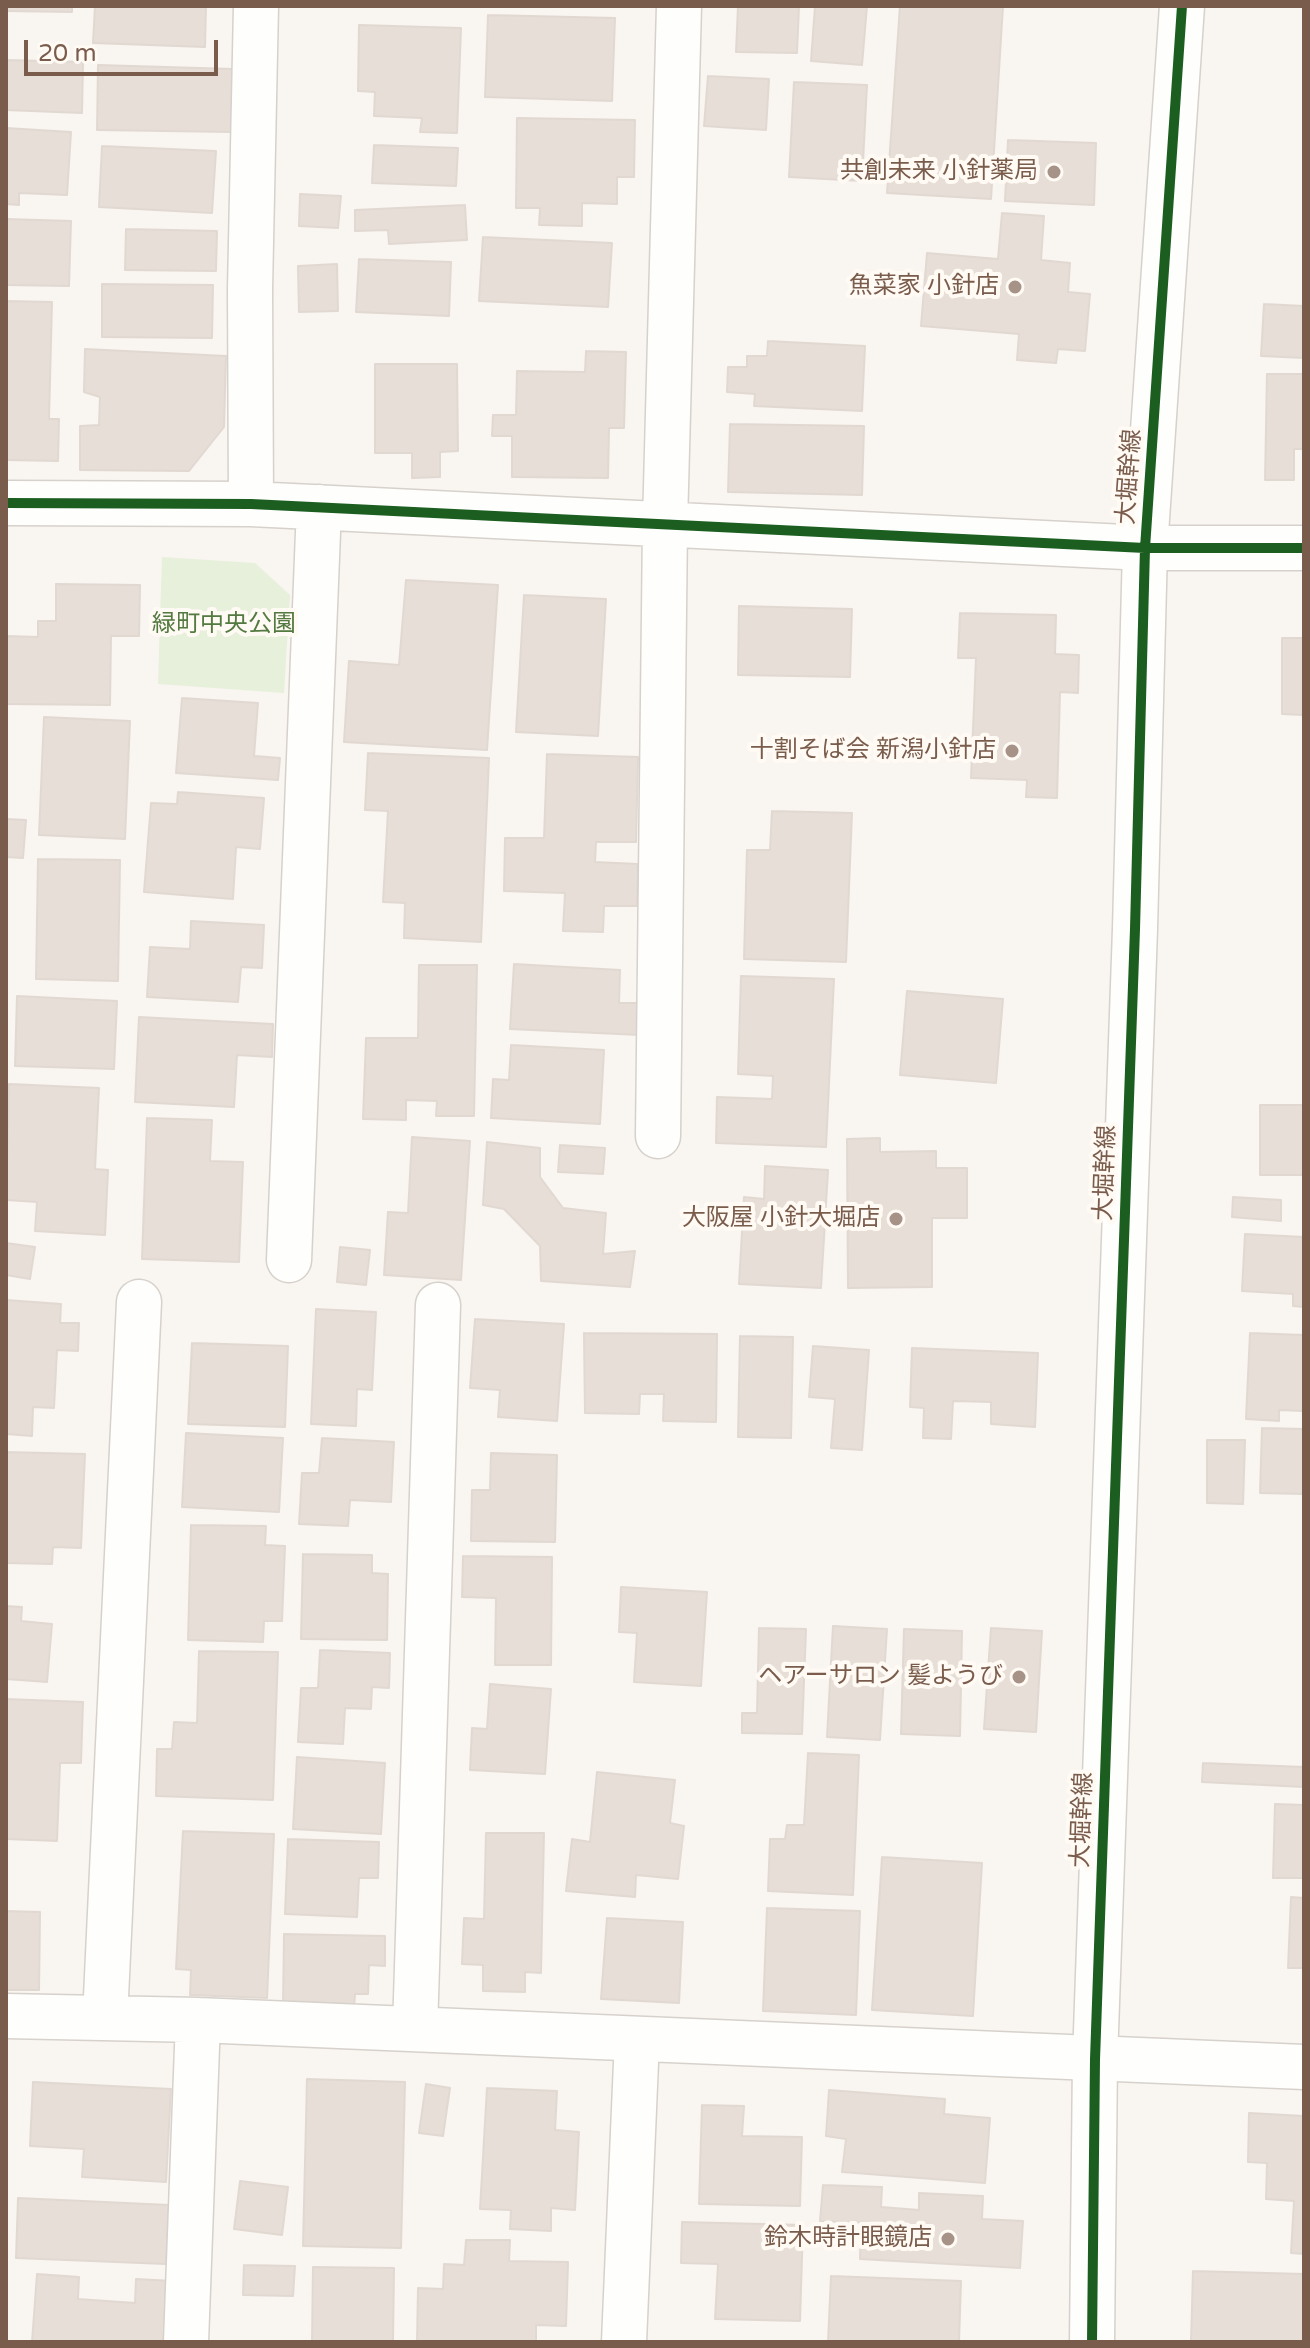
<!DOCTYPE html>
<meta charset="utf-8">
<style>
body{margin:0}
#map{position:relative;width:1310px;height:2348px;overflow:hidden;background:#f9f5f0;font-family:"Varela Round",sans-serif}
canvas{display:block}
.frame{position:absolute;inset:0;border:8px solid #7a5c4d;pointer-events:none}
.scale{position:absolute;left:24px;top:40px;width:194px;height:36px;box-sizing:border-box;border:4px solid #7a5c4d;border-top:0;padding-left:10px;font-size:24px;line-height:28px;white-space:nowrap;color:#7a5c4d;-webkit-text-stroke:6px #fffaf3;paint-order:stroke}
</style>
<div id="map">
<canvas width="1310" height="2348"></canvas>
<div class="frame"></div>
<div class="scale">20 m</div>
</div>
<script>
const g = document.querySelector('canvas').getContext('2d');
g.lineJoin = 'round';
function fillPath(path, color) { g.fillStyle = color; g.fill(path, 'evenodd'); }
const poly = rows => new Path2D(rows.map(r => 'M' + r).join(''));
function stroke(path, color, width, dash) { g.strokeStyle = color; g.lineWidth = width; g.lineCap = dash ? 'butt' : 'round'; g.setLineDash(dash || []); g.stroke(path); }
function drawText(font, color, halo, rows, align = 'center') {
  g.font = font + ' "Varela Round","Noto Sans JP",sans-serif'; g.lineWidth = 8; g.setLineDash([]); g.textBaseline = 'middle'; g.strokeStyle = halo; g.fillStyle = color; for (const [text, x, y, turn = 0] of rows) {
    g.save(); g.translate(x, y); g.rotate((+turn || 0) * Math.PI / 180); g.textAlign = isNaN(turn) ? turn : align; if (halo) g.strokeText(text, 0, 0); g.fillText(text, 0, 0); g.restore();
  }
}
const green = poly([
 [162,557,255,563,290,595,284,693,158,684]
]);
const building = poly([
 [6,6,72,6,72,12,6,11,6,6],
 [95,6,206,6,205,47,93,43,95,6],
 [738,6,799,6,797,53,736,52,738,6],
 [815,6,867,6,862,65,811,61,815,6],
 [900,6,1003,6,991,199,887,193,900,6],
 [488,15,615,18,612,101,485,97,488,15],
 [359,25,461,28,457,133,420,132,422,118,374,116,375,92,358,91,359,25],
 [6,60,83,62,82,113,6,110,6,60],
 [98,65,233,69,231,132,97,130,98,65],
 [708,76,769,79,766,130,704,126,708,76],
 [794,82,867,85,862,181,789,177,794,82],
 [517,118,635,120,634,177,617,177,617,204,582,203,582,226,539,225,540,208,516,208,517,118],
 [6,128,71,132,67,195,19,193,19,205,6,204,6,128],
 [1008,140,1096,143,1094,205,1005,201,1008,140],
 [374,145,458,148,456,186,372,183,374,145],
 [102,146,216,151,212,213,99,207,102,146],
 [300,194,341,196,338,228,299,226,300,194],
 [465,205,467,240,389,244,388,230,355,231,355,210,465,205],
 [1002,213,1044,216,1041,260,1070,263,1068,292,1090,294,1085,351,1058,349,1056,363,1017,360,1019,334,921,326,927,253,998,259,1002,213],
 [6,219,71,221,69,286,6,285,6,219],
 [126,229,217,231,216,271,125,270,126,229],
 [483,237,612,243,608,307,479,301,483,237],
 [359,259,451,262,449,316,356,312,359,259],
 [337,264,338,311,299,312,298,266,337,264],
 [102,284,213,285,212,338,102,337,102,284],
 [6,301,52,302,49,419,59,419,58,461,6,460,6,301],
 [1264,304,1304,306,1304,358,1261,356,1264,304],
 [768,341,865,346,862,411,754,406,755,394,727,392,728,367,747,367,747,356,767,356,768,341],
 [85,349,226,356,224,427,189,471,80,470,80,426,99,425,100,397,84,392,85,349],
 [586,351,626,352,624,428,609,428,608,478,512,477,512,436,492,436,493,415,516,415,517,371,585,372,586,351],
 [375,364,457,364,458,451,440,452,440,477,412,478,412,453,375,453,375,364],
 [1267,374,1304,374,1304,449,1294,449,1294,480,1265,480,1267,374],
 [730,424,864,426,862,495,728,492,730,424],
 [406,580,498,585,487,750,344,742,349,661,399,665,406,580],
 [56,584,140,585,139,636,111,636,110,705,6,704,6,636,38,637,38,621,56,621,56,584],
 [524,595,606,599,598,736,516,732,524,595],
 [739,606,852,609,850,677,738,675,739,606],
 [960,613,1056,615,1055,654,1079,655,1078,693,1060,692,1057,798,1026,797,1027,780,971,778,976,658,958,658,960,613],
 [1282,638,1304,638,1304,715,1282,714,1282,638],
 [182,698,258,703,254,756,280,758,278,780,176,773,182,698],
 [44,717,130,721,125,839,39,835,44,717],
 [368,753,489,758,481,942,404,938,405,903,383,902,388,811,365,810,368,753],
 [547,754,638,757,636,842,596,842,595,862,638,864,637,906,604,906,603,932,563,931,565,893,504,891,505,838,544,838,547,754],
 [178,792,264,798,260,849,236,847,233,899,144,892,151,803,177,804,178,792],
 [772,811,852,813,846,962,744,959,747,850,770,850,772,811],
 [6,819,26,820,23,858,6,857,6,819],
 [38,859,120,860,118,981,36,979,38,859],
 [191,921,264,925,262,968,241,967,238,1002,147,997,150,947,190,949,191,921],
 [514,964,620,970,619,1003,643,1003,640,1035,510,1029,514,964],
 [419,965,477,965,474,1116,436,1116,437,1101,406,1100,406,1120,363,1119,366,1038,418,1038,419,965],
 [741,976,834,979,826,1147,716,1143,717,1097,772,1099,773,1076,738,1074,741,976],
 [907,991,1003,999,996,1083,900,1075,907,991],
 [17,996,117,1001,114,1069,15,1066,17,996],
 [139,1017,273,1024,272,1057,237,1055,234,1107,135,1102,139,1017],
 [511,1045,604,1050,600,1124,491,1118,493,1079,509,1080,511,1045],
 [9,1084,99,1088,95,1169,108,1170,105,1235,35,1231,37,1202,6,1200,9,1084],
 [1260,1105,1304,1105,1304,1175,1260,1175,1260,1105],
 [147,1118,212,1120,210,1161,243,1162,239,1262,142,1259,147,1118],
 [412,1137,470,1141,461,1280,384,1275,388,1212,408,1213,412,1137],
 [880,1138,880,1152,936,1151,936,1168,967,1168,967,1218,932,1218,932,1287,848,1288,847,1139,880,1138],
 [487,1142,540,1148,540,1177,563,1208,606,1213,603,1254,635,1251,630,1287,541,1281,540,1246,504,1209,483,1205,487,1142],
 [560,1145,605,1148,603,1174,558,1172,560,1145],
 [765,1166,828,1170,821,1288,739,1284,744,1197,764,1199,765,1166],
 [1233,1197,1281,1200,1281,1221,1232,1217,1233,1197],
 [1245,1234,1304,1237,1304,1307,1293,1306,1293,1294,1242,1291,1245,1234],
 [6,1243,35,1247,30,1279,6,1275,6,1243],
 [340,1247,370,1250,366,1285,337,1282,340,1247],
 [6,1300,61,1304,60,1323,79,1323,78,1351,57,1350,54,1408,33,1407,32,1436,6,1434,6,1300],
 [316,1309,376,1312,372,1390,357,1389,356,1426,311,1424,316,1309],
 [475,1319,564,1324,557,1421,498,1417,500,1390,470,1388,475,1319],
 [584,1333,717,1334,716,1422,663,1421,664,1394,640,1394,639,1414,585,1413,584,1333],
 [1250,1333,1304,1335,1304,1411,1279,1410,1279,1421,1246,1419,1250,1333],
 [740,1336,793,1337,791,1438,738,1437,740,1336],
 [192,1343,288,1346,285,1427,188,1424,192,1343],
 [813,1346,869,1350,862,1450,831,1448,835,1399,809,1397,813,1346],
 [912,1348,1038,1353,1035,1427,991,1424,991,1402,953,1401,951,1439,923,1438,924,1408,910,1407,912,1348],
 [1262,1428,1304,1429,1304,1494,1260,1493,1262,1428],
 [186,1433,283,1438,279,1512,182,1507,186,1433],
 [322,1438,394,1442,391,1502,350,1500,348,1526,299,1524,302,1473,319,1473,322,1438],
 [1207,1440,1245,1440,1243,1504,1207,1503,1207,1440],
 [6,1452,85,1454,81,1548,53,1547,52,1564,6,1563,6,1452],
 [491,1453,557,1455,555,1542,471,1541,472,1490,490,1490,491,1453],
 [191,1525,266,1526,265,1545,285,1546,282,1621,264,1621,263,1642,188,1640,191,1525],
 [303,1554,372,1555,372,1573,388,1574,387,1640,301,1639,303,1554],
 [463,1556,552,1557,551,1665,495,1665,496,1598,462,1597,463,1556],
 [621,1587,707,1592,701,1686,634,1682,637,1633,619,1632,621,1587],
 [6,1606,22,1607,21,1621,52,1624,47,1682,6,1679,6,1606],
 [833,1626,887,1629,880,1740,827,1737,833,1626],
 [759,1628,806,1629,802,1734,742,1733,742,1713,757,1713,759,1628],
 [991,1628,1042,1631,1036,1732,984,1729,991,1628],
 [904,1629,962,1631,960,1736,901,1734,904,1629],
 [320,1650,390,1653,389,1688,372,1687,371,1709,345,1708,343,1744,298,1742,301,1688,318,1688,320,1650],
 [199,1651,278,1652,273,1800,156,1796,157,1749,172,1749,174,1722,197,1723,199,1651],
 [490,1684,551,1689,545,1774,470,1770,472,1728,487,1729,490,1684],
 [6,1699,83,1702,81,1763,60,1763,57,1841,6,1839,6,1699],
 [808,1753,859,1755,853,1895,768,1891,770,1839,785,1839,787,1825,804,1825,808,1753],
 [297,1757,385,1763,381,1834,293,1829,297,1757],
 [1203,1763,1304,1767,1304,1787,1202,1782,1203,1763],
 [597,1772,675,1780,670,1823,684,1826,678,1879,636,1875,635,1897,566,1891,572,1839,590,1842,597,1772],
 [1275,1804,1304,1805,1304,1878,1273,1878,1275,1804],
 [183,1831,274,1834,267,1998,190,1995,191,1970,176,1969,183,1831],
 [486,1833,544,1833,541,1973,525,1972,525,1992,483,1991,483,1965,462,1964,464,1918,484,1919,486,1833],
 [288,1839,379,1842,378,1878,359,1878,357,1917,285,1914,288,1839],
 [882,1857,982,1863,973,2016,872,2010,882,1857],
 [1291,1897,1304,1898,1304,1968,1288,1968,1291,1897],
 [767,1908,860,1911,856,2015,763,2011,767,1908],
 [6,1911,40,1912,39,1990,6,1990,6,1911],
 [607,1918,683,1922,679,2003,601,1999,607,1918],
 [284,1934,385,1936,385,1966,369,1965,368,1994,355,1994,354,2009,283,2008,284,1934],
 [307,2079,405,2082,401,2248,303,2246,307,2079],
 [33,2082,171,2089,166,2182,82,2177,84,2149,30,2146,33,2082],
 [426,2084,450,2088,443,2136,419,2133,426,2084],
 [487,2088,557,2091,555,2130,579,2132,575,2210,551,2208,551,2231,510,2229,511,2210,480,2209,487,2088],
 [829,2090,945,2099,944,2114,990,2118,985,2183,842,2172,846,2139,826,2136,829,2090],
 [702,2105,744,2106,742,2136,802,2137,800,2206,699,2204,702,2105],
 [1249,2113,1304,2116,1304,2254,1291,2253,1294,2201,1266,2199,1267,2163,1248,2162,1249,2113],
 [240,2181,288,2187,282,2235,234,2229,240,2181],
 [823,2185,882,2187,881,2207,919,2210,919,2193,983,2196,982,2219,1023,2221,1020,2268,860,2259,861,2223,820,2221,823,2185],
 [18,2198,169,2205,166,2264,16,2258,18,2198],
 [682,2222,803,2225,800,2321,715,2319,718,2264,681,2263,682,2222],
 [466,2240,510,2240,509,2261,568,2262,566,2326,536,2325,536,2342,417,2342,418,2288,443,2289,444,2264,464,2265,466,2240],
 [244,2265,295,2266,293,2296,243,2295,244,2265],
 [313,2267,394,2268,393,2342,312,2342,313,2267],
 [1193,2271,1304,2274,1304,2342,1191,2342,1193,2271],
 [37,2274,79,2277,78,2299,135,2303,136,2279,173,2281,167,2342,32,2342,37,2274],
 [831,2276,961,2281,959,2342,828,2342,831,2276]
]);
const minor = poly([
 [6,503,251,504,1145,548,1304,548],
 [251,504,250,289,256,6],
 [658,1136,665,524,679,6],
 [289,1260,319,507],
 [6,2016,198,2020,1304,2067],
 [105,2018,139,1302],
 [415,2029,438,1305],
 [186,2342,198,2020],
 [624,2342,637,2039]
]);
const tertiary = poly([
 [1092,2342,1095,2059,1135,929,1145,548,1182,6]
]);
const cycleway = poly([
 [6,503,251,504,1145,548,1304,548],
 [1092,2342,1095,2059,1135,929,1145,548,1182,6]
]);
const markers = [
 [1054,172,8,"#a69286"],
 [1015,287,8,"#a69286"],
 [1012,751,8,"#a69286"],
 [896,1219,8,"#a69286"],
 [1019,1677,8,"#a69286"],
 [948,2239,8,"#a69286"]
];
const poiNames = [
 ["共創未来 小針薬局",1038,172],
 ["魚菜家 小針店",999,287],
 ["十割そば会 新潟小針店",996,751],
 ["大阪屋 小針大堀店",880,1219],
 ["ヘアーサロン 髪ようび",1003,1677],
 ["鈴木時計眼鏡店",932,2239]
];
const streetNames = [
 ["大堀幹線",1130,477,-86],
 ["大堀幹線",1106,1173,-88],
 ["大堀幹線",1083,1820,-88]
];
const parkNames = [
 ["緑町中央公園",224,625]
];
fillPath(green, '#e7f0db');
fillPath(building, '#e6ded7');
stroke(building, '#e2d8d2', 2);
stroke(minor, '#d7d1cb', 47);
stroke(tertiary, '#d7d1cb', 47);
stroke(minor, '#fefefd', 44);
stroke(tertiary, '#fefefd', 44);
stroke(cycleway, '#1b5e20', 10);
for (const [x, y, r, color] of markers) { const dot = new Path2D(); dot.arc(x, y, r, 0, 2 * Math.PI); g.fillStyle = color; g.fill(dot); stroke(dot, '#fffaf3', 3); }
drawText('24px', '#7a5c4d', '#fffaf3', poiNames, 'right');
drawText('24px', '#7a5c4d', '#fffaf3', streetNames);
drawText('24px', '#537a41', '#fffaf3', parkNames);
</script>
